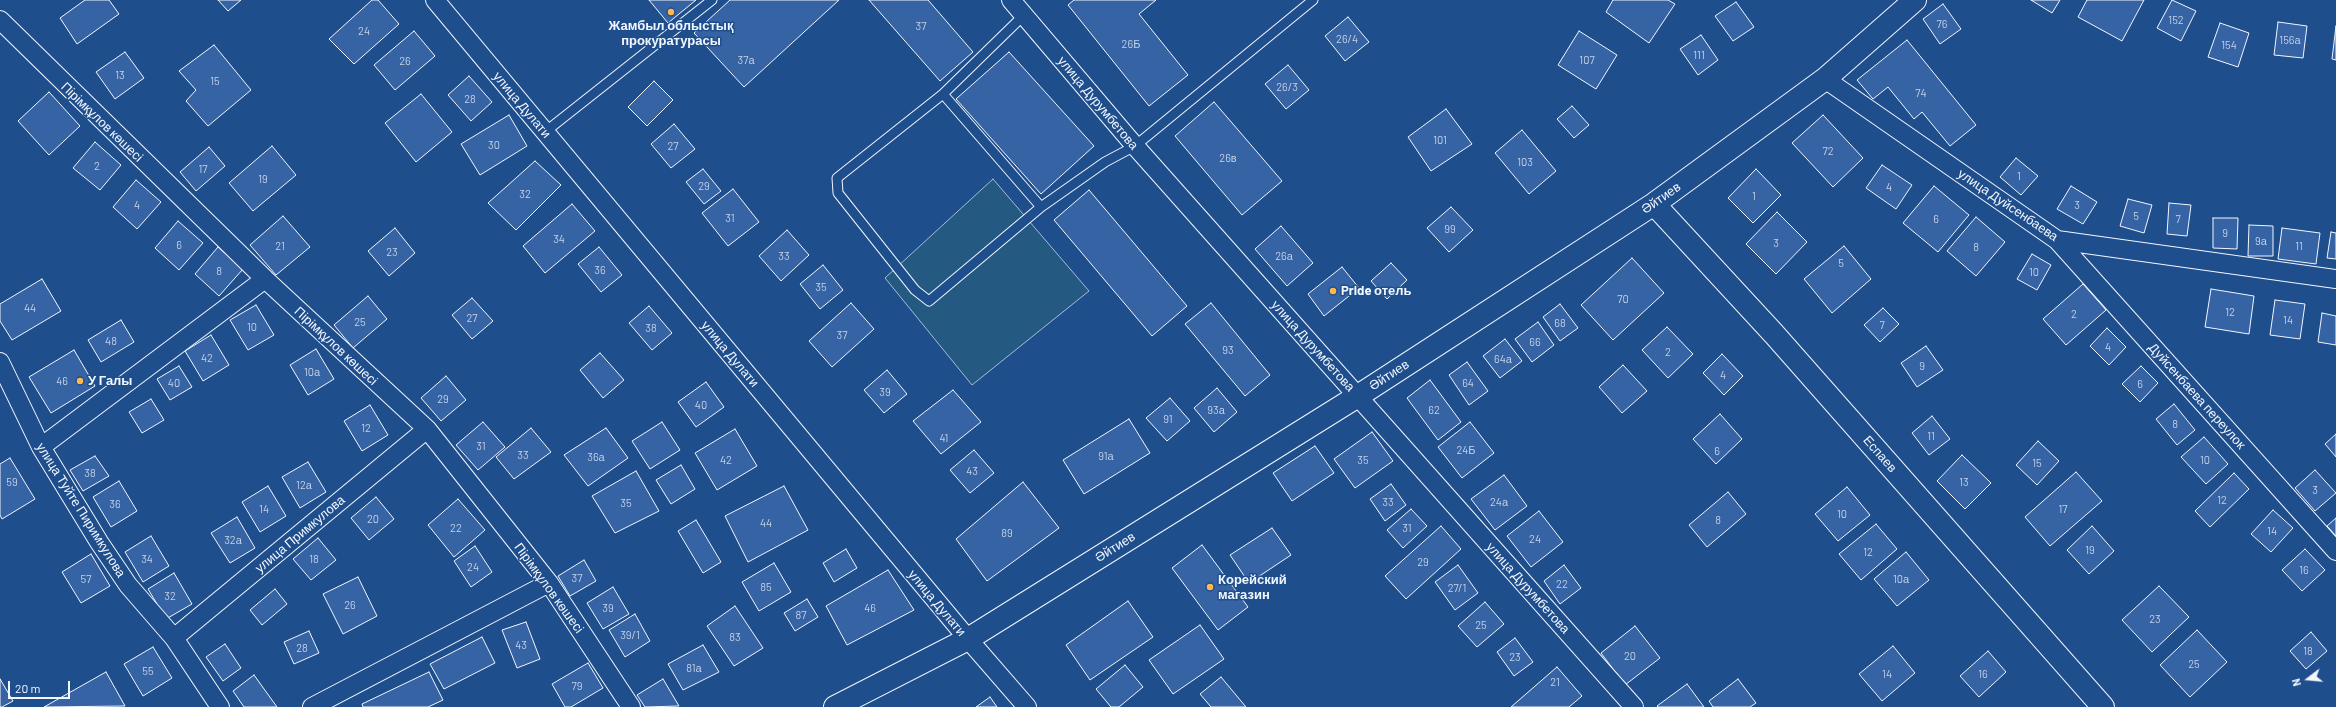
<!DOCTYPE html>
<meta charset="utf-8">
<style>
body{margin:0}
#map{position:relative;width:2336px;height:707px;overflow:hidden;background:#1f4e8c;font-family:Barlow,sans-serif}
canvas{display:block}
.north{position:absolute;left:2288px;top:659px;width:40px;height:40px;-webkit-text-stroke:3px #1f4e8c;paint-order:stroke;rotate:254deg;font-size:11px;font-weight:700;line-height:16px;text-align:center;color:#f2f6ff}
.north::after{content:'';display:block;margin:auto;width:14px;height:18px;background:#f2f6ff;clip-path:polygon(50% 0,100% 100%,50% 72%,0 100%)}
.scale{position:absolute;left:8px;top:681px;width:62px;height:18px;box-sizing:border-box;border:2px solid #f2f6ff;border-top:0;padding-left:5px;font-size:12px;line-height:14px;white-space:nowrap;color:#f2f6ff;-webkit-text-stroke:3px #1f4e8c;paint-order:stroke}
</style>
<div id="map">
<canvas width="2336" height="707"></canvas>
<div class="north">N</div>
<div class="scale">20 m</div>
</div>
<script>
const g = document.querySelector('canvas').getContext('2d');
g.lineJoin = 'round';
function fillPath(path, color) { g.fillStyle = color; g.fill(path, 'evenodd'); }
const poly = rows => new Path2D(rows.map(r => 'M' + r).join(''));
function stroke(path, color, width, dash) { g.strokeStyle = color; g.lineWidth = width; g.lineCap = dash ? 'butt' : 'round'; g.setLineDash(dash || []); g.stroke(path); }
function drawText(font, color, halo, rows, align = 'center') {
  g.font = font + ' Barlow,sans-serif'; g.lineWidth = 3; g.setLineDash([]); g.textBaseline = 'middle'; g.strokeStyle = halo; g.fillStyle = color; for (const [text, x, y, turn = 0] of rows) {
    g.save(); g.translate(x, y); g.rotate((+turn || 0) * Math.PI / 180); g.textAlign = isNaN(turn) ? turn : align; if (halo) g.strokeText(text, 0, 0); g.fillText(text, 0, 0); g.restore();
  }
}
const green = poly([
 [993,179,1089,291,972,385,885,278,993,179]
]);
const building = poly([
 [85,0,109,0,119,14,77,44,60,18,85,0],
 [218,0,241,0,228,11,218,0],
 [372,0,378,0,399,24,354,64,329,39,372,0],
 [649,0,696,0,668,23,649,0],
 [730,0,839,0,744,87,694,33,730,0],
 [869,0,928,0,973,52,940,81,869,0],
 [1074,0,1156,0,1139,14,1188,75,1149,106,1068,5,1074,0],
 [1613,0,1668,0,1675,4,1649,43,1606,12,1613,0],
 [2031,0,2060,0,2052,13,2031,0],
 [2087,0,2144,0,2122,41,2078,17,2087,0],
 [2172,0,2196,11,2181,41,2157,28,2172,0],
 [1736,2,1754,27,1733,41,1715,16,1736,2],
 [1943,4,1961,29,1940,44,1923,19,1943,4],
 [1348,17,1369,42,1345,61,1325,36,1348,17],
 [2278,22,2307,26,2303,58,2274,55,2278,22],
 [2220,23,2249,33,2238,67,2208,57,2220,23],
 [2336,26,2336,60,2332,59,2336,26],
 [414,31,435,56,395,90,374,65,414,31],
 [1579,31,1617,55,1596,89,1558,65,1579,31],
 [1701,35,1718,60,1698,75,1680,49,1701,35],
 [1907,40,1976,125,1950,146,1922,112,1914,119,1888,87,1873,99,1857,80,1907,40],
 [214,45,251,90,208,126,186,101,196,90,179,71,214,45],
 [125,52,144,78,115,99,96,72,125,52],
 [1009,52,1094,146,1041,194,956,99,1009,52],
 [1288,65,1309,90,1286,109,1265,84,1288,65],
 [469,76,492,102,471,121,448,95,469,76],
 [654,81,673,100,647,126,628,107,654,81],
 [49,92,80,126,49,155,18,121,49,92],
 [421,94,452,132,416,162,385,123,421,94],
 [1214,102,1282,181,1242,215,1175,136,1214,102],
 [1572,106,1589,125,1574,138,1557,119,1572,106],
 [1446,109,1472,144,1431,171,1408,137,1446,109],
 [509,115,527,146,480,175,461,144,509,115],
 [1823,115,1863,158,1833,187,1792,143,1823,115],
 [674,124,695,149,671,168,651,144,674,124],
 [1522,130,1556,171,1529,194,1495,153,1522,130],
 [95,142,121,165,100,190,73,168,95,142],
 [272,146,296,175,253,211,229,183,272,146],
 [209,147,225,166,196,191,180,172,209,147],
 [2016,158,2038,176,2021,195,2000,177,2016,158],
 [535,161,561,185,516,230,488,203,535,161],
 [1882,165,1912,185,1896,209,1866,188,1882,165],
 [703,169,721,191,704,204,686,182,703,169],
 [1756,169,1781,195,1753,223,1728,198,1756,169],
 [136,180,161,202,137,229,113,207,136,180],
 [1934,186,1969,215,1938,252,1903,223,1934,186],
 [2071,186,2097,202,2083,224,2057,209,2071,186],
 [733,189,759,222,728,246,702,213,733,189],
 [1089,190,1187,306,1152,336,1054,220,1089,190],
 [2128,199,2152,205,2144,233,2120,226,2128,199],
 [2169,203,2191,205,2187,236,2167,234,2169,203],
 [572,204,595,231,545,273,523,246,572,204],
 [1451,207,1473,230,1449,252,1427,228,1451,207],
 [1777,212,1807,242,1776,274,1746,244,1777,212],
 [283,216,310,247,276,275,250,245,283,216],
 [1976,217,2005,242,1976,276,1947,251,1976,217],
 [2213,218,2238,218,2237,249,2213,248,2213,218],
 [178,221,203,243,179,270,155,248,178,221],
 [2249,225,2273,226,2273,256,2248,256,2249,225],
 [1281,226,1313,263,1287,286,1255,249,1281,226],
 [395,228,415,253,389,276,368,251,395,228],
 [2282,228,2320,233,2316,264,2278,259,2282,228],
 [787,230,809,255,781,281,759,256,787,230],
 [2331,232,2336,233,2336,259,2327,258,2331,232],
 [1844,246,1871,279,1832,313,1804,279,1844,246],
 [218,247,243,269,219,296,195,274,218,247],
 [599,247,622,275,601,292,578,264,599,247],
 [2032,254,2051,265,2037,290,2017,279,2032,254],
 [1632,258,1664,293,1613,340,1581,305,1632,258],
 [1391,263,1407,280,1387,299,1371,281,1391,263],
 [823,265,843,290,820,309,800,284,823,265],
 [1342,267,1359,288,1324,316,1308,294,1342,267],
 [42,279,61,311,12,340,0,321,0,304,42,279],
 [2083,284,2106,310,2066,345,2043,319,2083,284],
 [2211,289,2254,296,2249,334,2205,327,2211,289],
 [368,296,387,319,353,348,334,325,368,296],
 [472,298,493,321,472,339,452,315,472,298],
 [2275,300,2305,304,2300,339,2270,335,2275,300],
 [851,303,874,329,832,367,809,341,851,303],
 [1211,303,1270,375,1245,396,1185,324,1211,303],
 [1560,304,1578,328,1560,341,1543,317,1560,304],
 [256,305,274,335,248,350,230,320,256,305],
 [649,306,672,333,652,350,629,323,649,306],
 [1883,308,1899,324,1880,342,1864,325,1883,308],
 [2322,313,2336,316,2336,345,2318,342,2322,313],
 [121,320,134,342,101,362,88,340,121,320],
 [1538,322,1554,345,1532,362,1515,339,1538,322],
 [1667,327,1693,354,1668,378,1642,350,1667,327],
 [2107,328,2126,347,2109,365,2090,346,2107,328],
 [211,335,229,365,203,381,185,351,211,335],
 [1505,339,1522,361,1500,378,1483,356,1505,339],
 [1926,346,1943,370,1917,387,1901,363,1926,346],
 [316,349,334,379,308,395,290,365,316,349],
 [74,350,95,386,51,413,29,377,74,350],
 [600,353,624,380,603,398,580,370,600,353],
 [1722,354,1743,376,1724,395,1703,373,1722,354],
 [1467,362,1488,391,1469,405,1449,375,1467,362],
 [1623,365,1647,391,1622,413,1599,387,1623,365],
 [179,366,192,387,170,400,157,379,179,366],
 [2141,366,2158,383,2140,402,2122,384,2141,366],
 [887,370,907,394,884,413,864,390,887,370],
 [446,376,466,400,441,421,421,398,446,376],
 [1430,380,1461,422,1438,440,1407,398,1430,380],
 [706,382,724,407,696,427,678,402,706,382],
 [1217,388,1237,412,1214,432,1194,408,1217,388],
 [953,390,981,422,941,454,913,421,953,390],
 [1170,398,1190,421,1167,441,1146,418,1170,398],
 [151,399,164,420,142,433,129,412,151,399],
 [2174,404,2195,430,2177,445,2156,419,2174,404],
 [370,405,388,435,362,451,344,421,370,405],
 [1720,414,1742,439,1716,464,1693,439,1720,414],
 [1932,416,1950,439,1929,455,1912,433,1932,416],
 [1129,419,1150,453,1084,494,1063,460,1129,419],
 [483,422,505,447,478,470,456,445,483,422],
 [662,422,680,450,650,469,632,441,662,422],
 [1470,422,1494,453,1462,478,1438,447,1470,422],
 [531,428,551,452,514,479,496,457,531,428],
 [606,428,628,458,588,486,564,455,606,428],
 [735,429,757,466,717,490,695,453,735,429],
 [1372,432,1393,461,1355,488,1334,459,1372,432],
 [2336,434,2336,457,2325,444,2336,434],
 [2204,437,2228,464,2206,484,2181,457,2204,437],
 [2038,441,2059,461,2037,485,2016,465,2038,441],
 [1315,446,1334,473,1292,501,1273,473,1315,446],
 [974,450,994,473,970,493,950,470,974,450],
 [1962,455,1991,483,1965,509,1937,481,1962,455],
 [95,456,109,476,83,491,70,470,95,456],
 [10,458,35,499,2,519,0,515,0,464,10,458],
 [308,462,326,492,300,508,282,477,308,462],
 [681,465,695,489,671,504,656,480,681,465],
 [2315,470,2336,493,2315,511,2295,488,2315,470],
 [636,471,659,511,615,533,592,496,636,471],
 [2076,472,2102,501,2050,546,2025,517,2076,472],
 [2234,473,2249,489,2210,527,2195,511,2234,473],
 [1504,475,1527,506,1495,530,1471,499,1504,475],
 [119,481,137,511,111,527,93,497,119,481],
 [1023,482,1059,528,987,581,956,539,1023,482],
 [1391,484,1406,505,1385,521,1370,499,1391,484],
 [268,486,286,516,260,532,242,502,268,486],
 [784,486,808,530,748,562,725,516,784,486],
 [1847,487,1870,515,1838,541,1815,514,1847,487],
 [1728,492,1746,514,1707,547,1689,525,1728,492],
 [376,497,394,519,369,540,351,518,376,497],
 [458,499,485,530,454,557,428,525,458,499],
 [1411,509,1427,526,1403,548,1387,530,1411,509],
 [2273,510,2293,528,2271,552,2251,534,2273,510],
 [1539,511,1563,542,1531,567,1507,536,1539,511],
 [237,517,255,548,230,563,211,533,237,517],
 [2336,518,2336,536,2327,526,2336,518],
 [696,520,721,562,703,573,678,531,696,520],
 [1876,524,1897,549,1861,580,1839,554,1876,524],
 [1441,526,1461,549,1406,599,1385,576,1441,526],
 [2092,526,2114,551,2089,574,2067,550,2092,526],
 [1272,528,1291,555,1249,583,1230,555,1272,528],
 [151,536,169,566,143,582,125,552,151,536],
 [318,538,336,560,311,580,293,559,318,538],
 [1202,545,1248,607,1218,630,1172,568,1202,545],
 [475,546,492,572,471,587,454,561,475,546],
 [846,549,857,568,834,582,823,563,846,549],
 [2305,549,2325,570,2302,591,2282,570,2305,549],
 [1906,552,1929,580,1897,606,1874,579,1906,552],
 [91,554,110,586,81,603,62,572,91,554],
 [584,560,596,581,570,596,558,576,584,560],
 [774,563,791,592,759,611,742,582,774,563],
 [1458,565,1478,593,1455,610,1435,582,1458,565],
 [1564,565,1581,588,1560,604,1544,581,1564,565],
 [888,570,914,610,847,645,826,606,888,570],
 [174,573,192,604,166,619,148,589,174,573],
 [358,577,377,616,343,634,323,594,358,577],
 [2159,586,2189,617,2152,652,2122,620,2159,586],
 [613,587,629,614,603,629,587,603,613,587],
 [275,589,287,604,262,625,250,610,275,589],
 [807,599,818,617,795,631,784,613,807,599],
 [1128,601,1153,637,1090,680,1066,645,1128,601],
 [1485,602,1504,624,1477,647,1458,626,1485,602],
 [735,606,763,648,734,666,707,626,735,606],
 [635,614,650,641,625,657,609,630,635,614],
 [526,622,540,659,517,668,502,630,526,622],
 [1200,625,1224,659,1173,694,1149,660,1200,625],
 [1635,626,1660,658,1625,685,1601,653,1635,626],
 [2197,630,2227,662,2190,697,2160,665,2197,630],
 [309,631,319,653,294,664,284,642,309,631],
 [2311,632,2327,651,2306,669,2290,651,2311,632],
 [482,637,495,663,444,689,430,664,482,637],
 [1515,638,1533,662,1514,676,1497,652,1515,638],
 [225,644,241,668,223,681,206,657,225,644],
 [703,645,719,672,683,690,668,664,703,645],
 [1893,646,1915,673,1882,701,1859,674,1893,646],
 [153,647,172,678,143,696,124,664,153,647],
 [1988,651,2006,672,1979,697,1960,676,1988,651],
 [588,663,603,688,571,707,565,707,552,684,588,663],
 [1125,665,1143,687,1119,707,1111,707,1096,689,1125,665],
 [1557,667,1582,696,1569,707,1511,707,1557,667],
 [106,672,125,706,44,707,106,672],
 [429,672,443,700,428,707,363,707,362,704,429,672],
 [254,675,277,707,244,707,233,691,254,675],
 [1221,677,1246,707,1211,707,1200,694,1221,677],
 [0,679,13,701,2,707,0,707,0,679],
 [663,679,679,706,645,707,637,695,663,679],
 [1738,679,1756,703,1750,707,1713,707,1709,701,1738,679],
 [1687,684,1704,707,1658,707,1657,706,1687,684],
 [990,697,997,707,976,707,990,697]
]);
const lane = poly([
 [1024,15,943,94,837,178,838,193,915,290,929,301,1041,207,1105,162,1135,146,1313,0],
 [943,94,1041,207],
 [545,132,712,0]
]);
const street = poly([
 [435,0,968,639,1027,707],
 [1011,0,1135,146,1634,707],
 [0,20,265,279,427,429,549,583,631,707],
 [1825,79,2057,240,2336,279],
 [2057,240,2336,551],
 [0,362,41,447,99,542,128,585,174,638,220,707],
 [41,447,265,279],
 [174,638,427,429],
 [312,707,549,583]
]);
const secondary = poly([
 [1654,204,1774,334,2103,707],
 [835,707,968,639,1358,396,1654,204,1825,79,1915,0]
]);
const markers = [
 [671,12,4,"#ffb74d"],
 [1333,291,4,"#ffb74d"],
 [80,381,4,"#ffb74d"],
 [1210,587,4,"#ffb74d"]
];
const numberNames = [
 ["152",2176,20],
 ["76",1942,24],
 ["37",921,26],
 ["24",364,31],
 ["26/4",1347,39],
 ["156а",2290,40],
 ["26Б",1131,44],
 ["154",2229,45],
 ["111",1699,55],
 ["37а",746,60],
 ["107",1587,60],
 ["26",405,61],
 ["13",120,75],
 ["15",215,81],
 ["26/3",1287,87],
 ["74",1921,93],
 ["28",470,99],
 ["101",1440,140],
 ["30",494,145],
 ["27",673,146],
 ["72",1828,151],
 ["26в",1228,158],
 ["103",1525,162],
 ["2",97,166],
 ["17",203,169],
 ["1",2019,176],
 ["19",263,179],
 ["29",704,186],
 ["4",1889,187],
 ["32",525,194],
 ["1",1754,196],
 ["4",137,205],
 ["3",2077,205],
 ["5",2136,216],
 ["31",730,218],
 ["6",1936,219],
 ["7",2178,219],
 ["99",1450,229],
 ["9",2225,233],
 ["34",559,239],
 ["9а",2261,241],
 ["3",1776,243],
 ["6",179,245],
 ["21",280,246],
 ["11",2299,246],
 ["8",1976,247],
 ["23",392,252],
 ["33",784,256],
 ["26а",1284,256],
 ["5",1841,263],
 ["36",600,270],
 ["8",219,271],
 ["10",2034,272],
 ["35",821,287],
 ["70",1623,299],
 ["44",30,308],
 ["12",2230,312],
 ["2",2074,314],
 ["27",472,318],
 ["14",2288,320],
 ["25",360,322],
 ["68",1560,323],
 ["7",1882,325],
 ["10",252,327],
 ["38",651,328],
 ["37",842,335],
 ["48",111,341],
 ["66",1535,342],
 ["4",2108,347],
 ["93",1228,350],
 ["2",1668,352],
 ["42",207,358],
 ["64а",1503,359],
 ["9",1922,366],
 ["10а",312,372],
 ["4",1723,375],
 ["46",62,381],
 ["40",174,383],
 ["64",1468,383],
 ["6",2140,384],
 ["39",885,392],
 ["29",443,399],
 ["40",701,405],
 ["93а",1216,410],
 ["62",1434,410],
 ["91",1168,419],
 ["8",2175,424],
 ["12",366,428],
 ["11",1931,436],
 ["41",944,438],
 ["31",481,446],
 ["24Б",1466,450],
 ["6",1717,451],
 ["33",523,455],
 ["91а",1106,456],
 ["36а",596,457],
 ["42",726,460],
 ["35",1363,460],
 ["10",2205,460],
 ["15",2037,463],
 ["43",972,471],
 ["38",90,473],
 ["59",12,482],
 ["13",1964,482],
 ["12а",304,485],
 ["3",2315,490],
 ["12",2222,500],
 ["33",1388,502],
 ["24а",1499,502],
 ["35",626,503],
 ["36",115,504],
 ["14",264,509],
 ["17",2063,509],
 ["10",1842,514],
 ["20",373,519],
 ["8",1718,520],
 ["44",766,523],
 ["22",456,528],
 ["31",1407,528],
 ["14",2272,531],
 ["89",1007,533],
 ["24",1535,539],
 ["32а",233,540],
 ["19",2090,550],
 ["12",1868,552],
 ["34",147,559],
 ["18",314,559],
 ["29",1423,562],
 ["24",473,567],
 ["16",2304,570],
 ["37",577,578],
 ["57",86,579],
 ["10а",1901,579],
 ["22",1562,584],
 ["85",766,587],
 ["27/1",1457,588],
 ["32",170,596],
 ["26",350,605],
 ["39",608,608],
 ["46",870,608],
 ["87",801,615],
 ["23",2155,619],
 ["25",1481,625],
 ["39/1",630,635],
 ["83",735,637],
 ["43",521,645],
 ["28",302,648],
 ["18",2308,651],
 ["20",1630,656],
 ["23",1515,657],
 ["25",2194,664],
 ["81а",694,668],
 ["55",148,671],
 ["14",1887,674],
 ["16",1983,674],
 ["21",1555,682],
 ["79",577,686]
];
const poiNames = [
 ["Жамбыл облыстық",671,26,"center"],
 ["прокуратурасы",671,41,"center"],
 ["Pride отель",1341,291],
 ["У Галы",88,381],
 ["Корейский",1218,580],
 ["магазин",1218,595]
];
const streetNames = [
 ["улица Дурумбетова",1098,103,50],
 ["улица Дулати",522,105,50],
 ["Пірімқұлов көшесі",102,122,44],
 ["Әйтиев",1661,198,-35],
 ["улица Дуйсенбаева",2008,205,34],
 ["Пірімқұлов көшесі",336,346,43],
 ["улица Дурумбетова",1313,346,48],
 ["улица Дулати",730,354,50],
 ["Әйтиев",1389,375,-33],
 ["Дуйсенбаева переулок",2197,396,48],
 ["Еспаев",1880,454,49],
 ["улица Туйте Пиримкулова",81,510,58],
 ["улица Примкулова",300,534,-40],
 ["Әйтиев",1115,547,-32],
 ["Пірімқұлов көшесі",549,588,54],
 ["улица Дурумбетова",1528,588,48],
 ["улица Дулати",937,603,50]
];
fillPath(green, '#245a82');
stroke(green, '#a8bbd7', 1);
fillPath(building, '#3563a3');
stroke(building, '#f2f6ff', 1);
stroke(lane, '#f2f6ff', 11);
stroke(street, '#f2f6ff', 20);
stroke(secondary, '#f2f6ff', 24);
stroke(lane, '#1f4e8c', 9);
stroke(street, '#1f4e8c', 18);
stroke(secondary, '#1f4e8c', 22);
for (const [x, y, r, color] of markers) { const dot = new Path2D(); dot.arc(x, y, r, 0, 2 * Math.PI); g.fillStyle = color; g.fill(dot); stroke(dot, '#1f4e8c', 1.5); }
drawText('11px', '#c3d1e8', null, numberNames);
drawText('bold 13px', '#f2f6ff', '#1f4e8c', poiNames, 'left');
drawText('13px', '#f2f6ff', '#1f4e8c', streetNames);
</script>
